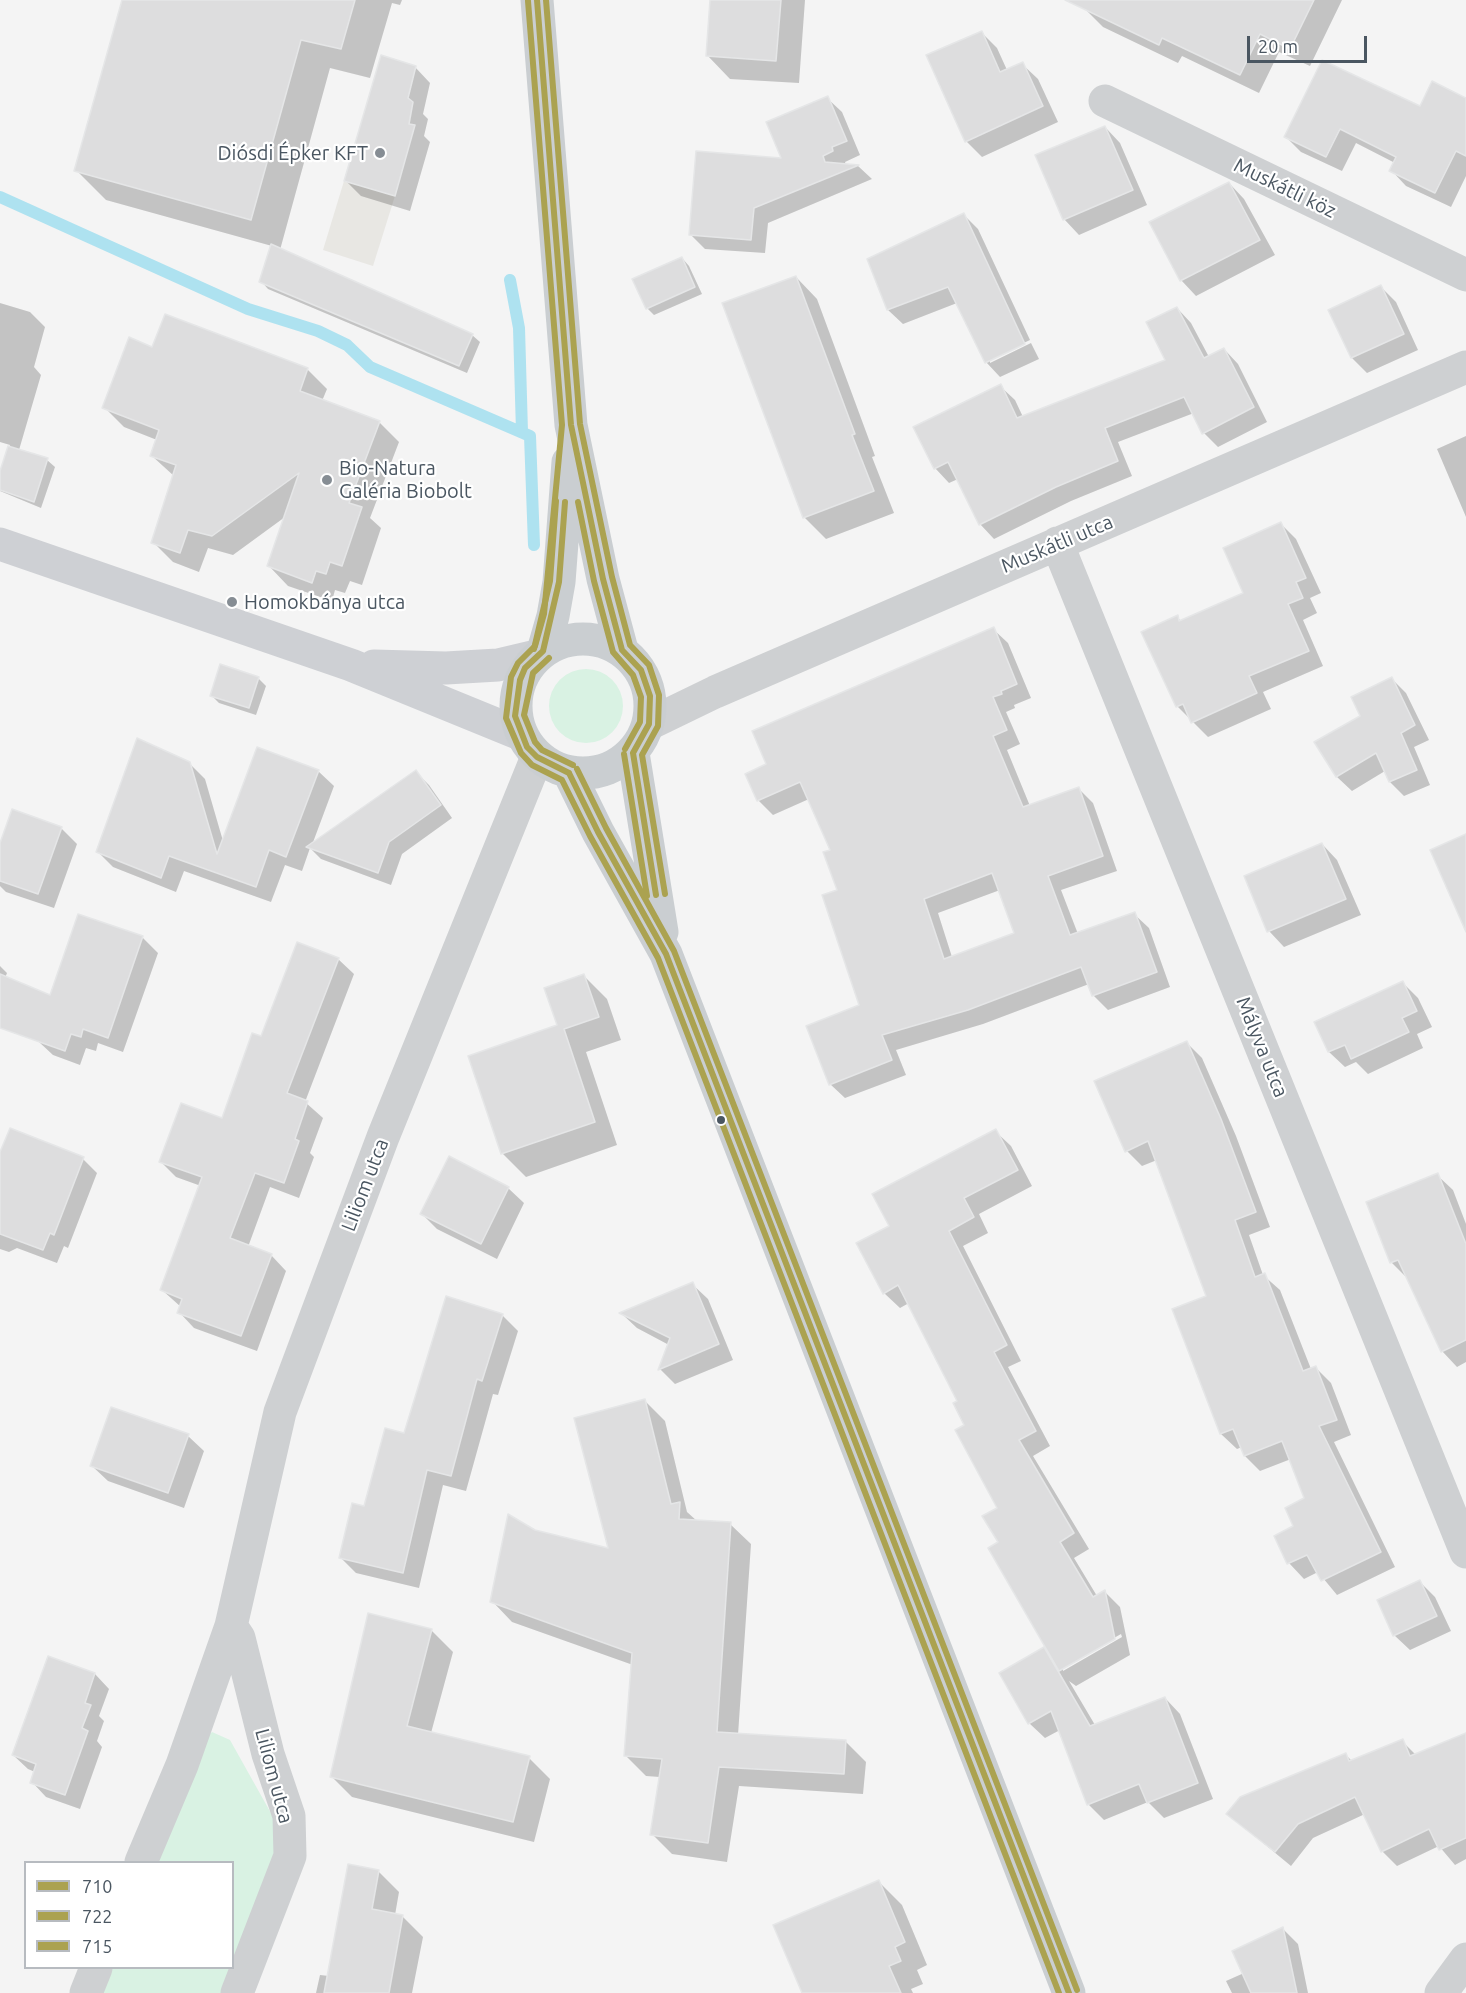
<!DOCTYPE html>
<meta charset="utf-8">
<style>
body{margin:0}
#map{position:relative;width:1466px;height:1993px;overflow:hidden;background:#f4f4f4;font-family:Ubuntu,sans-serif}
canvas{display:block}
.legend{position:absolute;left:24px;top:1861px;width:210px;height:108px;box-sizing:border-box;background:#fff;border:2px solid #b7bbc0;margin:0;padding:8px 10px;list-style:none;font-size:18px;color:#4a5661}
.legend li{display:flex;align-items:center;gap:12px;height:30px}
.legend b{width:30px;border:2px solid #b7bbc0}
.scale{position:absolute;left:1247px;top:36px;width:120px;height:27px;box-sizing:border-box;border:3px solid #4a5661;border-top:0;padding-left:8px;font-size:18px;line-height:21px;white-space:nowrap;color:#4a5661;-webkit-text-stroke:4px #fff;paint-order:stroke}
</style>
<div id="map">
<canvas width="1466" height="1993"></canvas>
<ul class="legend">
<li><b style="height:8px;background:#aba250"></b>710</li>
<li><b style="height:8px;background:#aba250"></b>722</li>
<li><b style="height:8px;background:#aba250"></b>715</li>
</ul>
<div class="scale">20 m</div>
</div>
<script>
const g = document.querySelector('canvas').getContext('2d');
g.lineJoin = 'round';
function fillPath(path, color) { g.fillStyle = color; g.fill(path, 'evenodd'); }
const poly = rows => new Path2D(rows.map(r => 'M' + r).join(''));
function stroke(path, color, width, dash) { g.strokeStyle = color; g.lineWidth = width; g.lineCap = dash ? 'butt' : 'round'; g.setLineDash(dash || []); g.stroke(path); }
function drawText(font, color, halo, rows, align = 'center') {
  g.font = font + ' Ubuntu,sans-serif'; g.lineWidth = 4.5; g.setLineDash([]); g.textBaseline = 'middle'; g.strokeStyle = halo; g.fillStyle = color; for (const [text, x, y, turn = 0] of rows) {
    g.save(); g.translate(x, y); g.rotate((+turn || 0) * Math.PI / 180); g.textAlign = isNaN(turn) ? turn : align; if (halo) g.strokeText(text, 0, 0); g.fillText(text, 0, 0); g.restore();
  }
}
const commercial = poly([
 [344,181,395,196,373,266,323,250]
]);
const green = poly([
 '549 706a37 37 0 1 1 74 0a37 37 0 1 1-74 0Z',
 [212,1732,230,1740,272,1815,290,1856,237,1993,101,1993,111,1968,232,1968,232,1862,150,1862,193,1747]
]);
const shadow = poly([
 [124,0,402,0,400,5,392,3,370,78,330,68,280,250,472,335,480,342,467,373,268,289,261,281,272,246,106,200,76,170],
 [712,0,805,0,799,83,730,79,707,55],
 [1088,0,1342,0,1310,66,1279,52,1259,93,1182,56,1178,63,1103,27,1084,8],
 [981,32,997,48,1007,70,1022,64,1038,79,1058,122,982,157,966,141,928,56],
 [415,67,430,83,423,114,428,119,424,136,430,142,410,211,361,196,346,181],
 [827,98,842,112,860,155,845,162,846,165,858,166,872,179,768,223,765,253,705,249,691,235,784,160],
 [1466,99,1466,176,1451,207,1406,186,1391,170,1395,163,1356,143,1342,171,1301,152,1286,137],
 [1105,127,1120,143,1147,205,1079,235,1064,219],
 [1229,183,1244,199,1275,255,1196,296,1181,280],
 [964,215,978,229,1030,340,990,359,990,363,1031,343,1039,359,1000,377,986,362,957,303,903,324,888,310,869,260],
 [682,258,689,266,702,294,654,315,647,308],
 [796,277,817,299,875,456,872,457,894,513,826,539,804,517],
 [1381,287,1396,302,1418,350,1367,373,1352,358],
 [0,303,30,312,45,327,34,367,41,375,19,450,47,460,55,467,41,508,0,491,0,475,10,445,0,442],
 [1177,308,1191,323,1209,357,1224,349,1238,364,1267,422,1218,447,1204,433,1194,413,1118,442,1132,476,1071,501,994,539,980,524,958,479,949,483,935,468,1000,386,1015,400,1023,417,1167,361],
 [153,349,307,369,327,389,322,401,379,422,399,442,370,518,381,528,362,585,350,581,345,593,335,590,332,601,288,586,269,566,285,517,233,555,208,548,199,572,173,562,153,542,174,476,152,456,157,440,124,427,104,407],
 [1466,436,1466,517,1437,449],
 [1280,523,1296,539,1321,593,1310,598,1317,613,1303,620,1323,666,1263,692,1271,709,1208,737,1177,706,1177,617,1182,622,1245,593],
 [993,629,1008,643,1031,698,1014,705,1015,708,1006,712,1020,744,1007,750,1030,806,1079,789,1093,803,1117,871,1061,890,1078,934,1134,914,1149,928,1170,987,1108,1010,1093,995,1089,984,983,1024,896,1050,906,1075,845,1098,830,1084,861,1006,832,851,809,799,773,815,758,800,768,765],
 [1000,890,1016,934,952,957,938,913],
 [258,678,266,686,256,715,219,703,212,696],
 [1392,679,1406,693,1429,740,1414,747,1430,785,1404,796,1390,782,1385,771,1352,791,1337,777,1316,743,1362,716],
 [189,763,205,779,223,841,318,771,334,786,312,845,416,772,429,785,452,818,402,854,391,885,321,859,310,848,302,871,285,865,271,902,184,871,176,892,113,867,97,851],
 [61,828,77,844,54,908,6,892,0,886,0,848],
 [1322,844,1337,860,1361,915,1284,947,1269,931,1246,877],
 [79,916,143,938,158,953,123,1052,98,1043,96,1051,86,1048,80,1065,53,1055,39,1042,0,1025,0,966,7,973,5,978,51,997],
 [338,959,354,974,305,1102,323,1118,310,1153,314,1157,299,1198,270,1187,248,1247,271,1255,286,1271,257,1351,194,1328,179,1312,181,1307,162,1290,201,1186,176,1177,160,1161,223,1119,262,1038],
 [584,976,607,999,621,1040,586,1052,617,1145,526,1177,503,1154,470,1057,559,1026],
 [1403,983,1418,998,1432,1027,1417,1034,1423,1048,1368,1074,1356,1062,1345,1067,1329,1052,1316,1023],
 [1186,1042,1202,1058,1236,1136,1270,1227,1249,1235,1263,1275,1280,1290,1311,1369,1315,1367,1331,1383,1351,1435,1334,1442,1395,1567,1337,1595,1318,1572,1304,1579,1289,1563,1276,1537,1295,1526,1306,1499,1291,1459,1260,1471,1245,1456,1242,1447,1237,1449,1221,1434,1174,1310,1207,1297,1157,1160,1142,1166,1127,1151],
 [995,1131,1011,1146,1032,1186,979,1214,988,1233,963,1246,1021,1361,1008,1367,1050,1446,1033,1456,1089,1549,1074,1558,1097,1596,1105,1592,1120,1607,1130,1655,1076,1686,1069,1681,1095,1725,1165,1698,1180,1714,1213,1799,1164,1818,1148,1802,1104,1820,1088,1804,1060,1730,1045,1738,1029,1723,1044,1649,1050,1655,1000,1543,999,1508,959,1401,909,1303,900,1308,884,1293,891,1226],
 [1121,1634,1122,1637,1063,1671,1063,1667],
 [0,1156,83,1159,97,1173,68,1248,64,1246,57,1263,17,1248,9,1252,0,1249],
 [1437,1175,1453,1190,1466,1224,1466,1362,1457,1367,1442,1351,1407,1278,1391,1262],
 [508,1188,524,1203,497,1259,437,1229,422,1214],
 [692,1284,708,1299,733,1360,675,1384,660,1369,669,1345,637,1328,622,1314],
 [502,1315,518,1331,498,1395,493,1394,466,1491,443,1485,419,1588,356,1573,341,1558,405,1435],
 [645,1401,665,1421,687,1512,697,1521,730,1524,751,1544,738,1735,846,1742,866,1762,863,1794,739,1786,727,1862,672,1854,652,1834,660,1777,646,1776,625,1755,633,1665,512,1622,492,1601,534,1531,610,1550],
 [188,1436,204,1451,184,1508,108,1481,92,1466],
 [1420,1582,1435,1597,1451,1631,1410,1650,1394,1635],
 [369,1615,432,1631,453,1652,431,1733,529,1758,550,1779,534,1842,352,1797,331,1776],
 [49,1658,95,1674,109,1689,99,1716,104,1721,97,1741,102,1747,80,1809,46,1797,32,1782,35,1772,28,1769,13,1755],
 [1466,1735,1466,1859,1455,1865,1439,1846,1397,1866,1382,1851,1365,1814,1313,1838,1291,1866,1228,1814,1346,1755,1353,1762,1402,1741,1416,1755],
 [378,1871,399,1892,395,1915,402,1916,423,1937,412,1993,316,1993,320,1975,329,1976],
 [879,1882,902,1905,927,1965,917,1970,923,1984,911,1989,913,1993,803,1993],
 [1283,1929,1298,1944,1308,1993,1232,1993,1226,1981,1244,1973]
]);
const stream = poly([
 [0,197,248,309,318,331,347,345,370,367,530,436,534,545],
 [510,280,519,328,522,432]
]);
const building = poly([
 [122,0,355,0,341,49,301,40,251,220,74,171,122,0],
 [710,0,781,0,776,61,706,56,710,0],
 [1065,0,1314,0,1290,49,1260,34,1240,75,1162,38,1159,45,1065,0],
 [982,31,1000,72,1023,62,1043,106,965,142,926,55,982,31],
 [381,55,416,66,408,98,413,102,409,124,415,125,395,196,344,181,381,55],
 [1322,60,1420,106,1432,81,1466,98,1466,156,1456,151,1435,193,1389,171,1396,157,1340,129,1326,157,1284,137,1322,60],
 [828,96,847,141,832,147,833,151,823,156,825,162,859,165,754,208,751,240,689,235,696,151,781,158,766,122,828,96],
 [1105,126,1133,190,1063,220,1035,155,1105,126],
 [1229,182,1260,240,1180,281,1149,222,1229,182],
 [964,213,1025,344,985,363,948,287,887,310,867,259,964,213],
 [271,244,473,334,459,366,259,282,271,244],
 [682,257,695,287,646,309,632,279,682,257],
 [796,276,855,434,852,435,874,491,803,518,722,303,796,276],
 [1381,285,1404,334,1351,358,1328,310,1381,285],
 [1177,307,1204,358,1224,348,1254,407,1202,434,1184,397,1105,428,1118,461,1056,487,979,525,948,462,934,469,913,427,1001,384,1017,418,1165,360,1146,322,1177,307],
 [165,314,308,368,300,391,380,421,349,503,362,507,342,566,330,562,326,574,316,571,312,583,267,566,299,473,212,536,188,530,180,553,151,543,176,465,150,456,159,430,102,408,129,337,152,347,165,314],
 [8,446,48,458,34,502,0,490,0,471,8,446],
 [1281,522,1306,578,1296,582,1303,598,1288,604,1309,651,1249,676,1257,693,1191,723,1183,704,1176,707,1141,632,1178,615,1179,621,1243,593,1223,548,1281,522],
 [994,627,1017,684,1001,691,1002,694,993,697,1007,730,993,736,1023,807,1079,787,1103,856,1048,876,1070,935,1135,912,1157,972,1092,996,1081,967,968,1010,882,1035,892,1060,829,1085,806,1026,859,1005,822,895,837,890,823,852,830,850,800,782,757,801,745,774,766,764,752,731,994,627],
 [992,873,1014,933,944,959,924,899,992,873],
 [220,664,259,677,249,708,210,696,220,664],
 [1392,677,1415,725,1401,733,1417,770,1389,782,1376,753,1336,777,1314,742,1360,716,1351,697,1392,677],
 [137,738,190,762,217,854,257,747,319,770,286,857,269,850,256,887,169,856,161,878,96,852,137,738],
 [416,770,441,805,389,842,378,873,306,847,416,770],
 [12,809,62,827,38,894,0,881,0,843,12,809],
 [1466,834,1466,932,1430,850,1466,834],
 [1322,843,1346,899,1267,932,1244,876,1322,843],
 [78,914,143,936,108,1038,83,1029,81,1037,71,1034,65,1051,0,1028,0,974,50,995,78,914],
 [297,942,339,958,287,1093,308,1101,295,1139,299,1141,284,1183,255,1173,230,1238,272,1254,241,1336,177,1313,182,1299,160,1290,202,1177,159,1162,181,1103,222,1118,252,1033,261,1036,297,942],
 [584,974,599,1017,564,1029,595,1122,501,1154,468,1056,557,1025,544,988,584,974],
 [1403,981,1417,1011,1402,1018,1409,1032,1351,1059,1345,1045,1328,1052,1314,1022,1403,981],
 [1187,1041,1221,1119,1256,1212,1235,1220,1255,1277,1265,1273,1303,1371,1316,1366,1337,1420,1319,1426,1381,1552,1321,1581,1307,1555,1287,1564,1274,1536,1293,1526,1285,1508,1304,1498,1282,1441,1244,1456,1233,1429,1220,1434,1172,1309,1206,1296,1148,1141,1125,1152,1094,1081,1187,1041],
 [10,1128,84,1157,54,1235,50,1233,43,1250,0,1234,0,1152,10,1128],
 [996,1129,1018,1170,964,1198,974,1217,949,1231,1007,1345,994,1352,1036,1431,1019,1440,1074,1533,1060,1542,1093,1597,1105,1590,1115,1639,1059,1671,988,1548,998,1542,982,1516,997,1508,955,1430,964,1425,953,1403,957,1401,898,1285,883,1294,856,1243,889,1226,872,1194,996,1129],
 [449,1156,509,1187,481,1244,420,1214,449,1156],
 [1438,1173,1466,1244,1466,1340,1441,1352,1398,1260,1390,1263,1366,1202,1438,1173],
 [693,1282,719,1344,658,1370,670,1338,619,1313,693,1282],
 [446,1296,503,1314,482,1381,477,1379,451,1476,427,1470,403,1573,339,1558,352,1503,364,1506,385,1428,404,1433,446,1296],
 [645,1399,671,1504,680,1502,679,1519,731,1522,717,1732,846,1740,844,1774,719,1767,708,1843,650,1835,662,1759,624,1756,632,1653,490,1602,508,1514,535,1530,608,1548,574,1418,645,1399],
 [111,1407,189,1434,168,1493,90,1466,111,1407],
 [1420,1580,1437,1616,1393,1636,1377,1600,1420,1580],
 [368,1613,432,1629,407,1726,530,1756,513,1822,330,1777,368,1613],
 [1044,1647,1090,1726,1165,1697,1198,1783,1147,1803,1139,1784,1087,1805,1051,1711,1028,1724,999,1673,1044,1647],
 [48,1656,95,1673,85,1703,91,1705,82,1728,88,1731,65,1795,30,1783,36,1764,12,1755,48,1656],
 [1466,1733,1466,1838,1439,1850,1429,1829,1381,1852,1355,1797,1298,1824,1275,1852,1226,1814,1240,1797,1346,1753,1349,1761,1403,1739,1410,1756,1466,1733],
 [348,1864,379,1870,372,1909,403,1915,389,1993,324,1993,348,1864],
 [879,1880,905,1942,895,1947,901,1961,889,1966,901,1993,802,1993,773,1925,879,1880],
 [1283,1927,1297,1993,1251,1993,1232,1951,1283,1927]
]);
const street = poly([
 [1105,101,1466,275],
 [1057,543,1466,1552],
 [649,724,715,692,1466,367],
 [231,1626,239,1638,268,1754,289,1816,290,1856,237,1993],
 [141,1862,182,1765,231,1626,280,1412,383,1137,537,757],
 [86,1993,96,1968],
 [1441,1993,1466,1959]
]);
const secondary = poly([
 [0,544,351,665,520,734],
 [374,666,446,668,498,665,536,656]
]);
const primary = poly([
 [537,0,571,425,603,579,622,650],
 '516 706a67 67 0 1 1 134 0a67 67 0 1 1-134 0Z',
 [543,651,553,616,559,582,568,462],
 [633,753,662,932],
 [569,773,598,832,666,954,1069,1993]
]);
const bus1 = poly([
 [537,0,571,425,603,579,622,650,641,670,650,696,649,724,633,753],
 [543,651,559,582,565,502],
 [543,651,525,668,520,680,515,716,527,747,537,757,569,773],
 [633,753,656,895],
 [569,773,598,832,666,954,1069,1993]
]);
const bus2 = poly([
 [528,1,562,425,544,614,535,646,518,663,511,677,506,718,521,753,532,765,562,780,590,836,658,958,1059,1993],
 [578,502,594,581,613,652,633,675,641,697,640,722,625,749],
 [624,754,647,896]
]);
const bus3 = poly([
 [546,0,580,424,612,577,630,645,649,665,659,695,658,726,642,755,665,894],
 [534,649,550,581,556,501],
 [549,658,533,673,524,715,535,742,542,750,573,765],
 [577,769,606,828,674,951,1077,1990]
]);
const markers = [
 [380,153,6,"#868d94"],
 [327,480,6,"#868d94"],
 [232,602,6,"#868d94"],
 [721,1120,5,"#4a5661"]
];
const poiNames = [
 ["Diósdi Épker KFT",368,153,"right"],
 ["Bio-Natura",339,468],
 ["Galéria Biobolt",339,491],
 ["Homokbánya utca",244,602]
];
const streetNames = [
 ["Muskátli köz",1285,188,26],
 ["Muskátli utca",1057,544,-23],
 ["Mályva utca",1262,1047,68],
 ["Liliom utca",365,1185,-69],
 ["Liliom utca",274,1776,75]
];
fillPath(commercial, '#e8e7e3');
fillPath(green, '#d9f2e3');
fillPath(shadow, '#0003');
stroke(stream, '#aee2f0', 12);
fillPath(building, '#ddddde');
stroke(building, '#e5e6e7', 1.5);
stroke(street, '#ced0d2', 33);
stroke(secondary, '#ced0d4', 33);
stroke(primary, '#caced1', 33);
stroke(bus1, '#aba250', 6);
stroke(bus2, '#aba250', 6);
stroke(bus3, '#aba250', 6);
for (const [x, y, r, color] of markers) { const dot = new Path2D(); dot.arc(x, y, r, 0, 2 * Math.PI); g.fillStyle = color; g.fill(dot); stroke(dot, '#fff', 2); }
drawText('20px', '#4a5661', '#fff', poiNames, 'left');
drawText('20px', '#4a5661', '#fff', streetNames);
</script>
